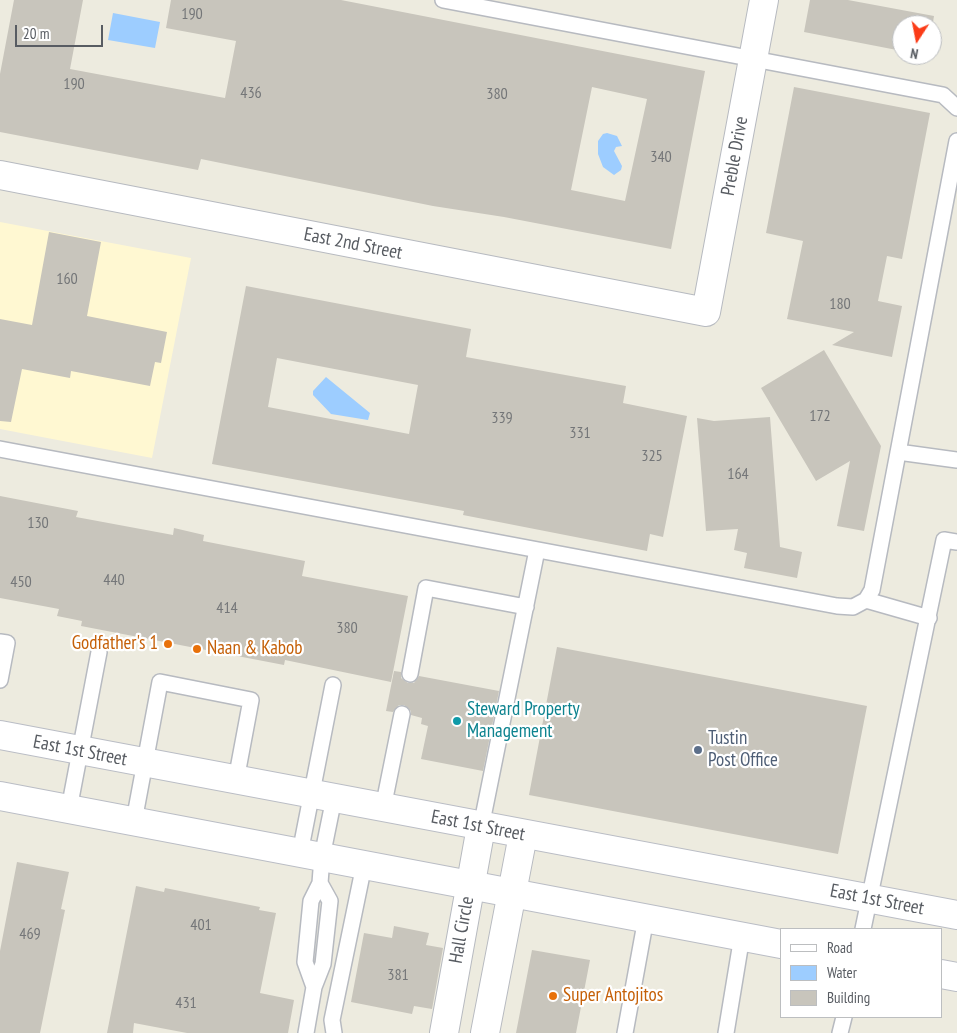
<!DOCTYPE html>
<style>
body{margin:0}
#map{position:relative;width:957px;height:1033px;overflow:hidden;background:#edebdf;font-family:"PT Sans Narrow",sans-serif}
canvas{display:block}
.legend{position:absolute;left:780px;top:928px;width:162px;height:90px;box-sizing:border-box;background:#fff;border:1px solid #bcbec0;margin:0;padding:6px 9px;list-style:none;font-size:15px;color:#585c62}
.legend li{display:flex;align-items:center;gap:10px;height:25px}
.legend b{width:25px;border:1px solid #bcbec0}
.north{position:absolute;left:892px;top:15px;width:50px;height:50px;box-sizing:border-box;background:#fff;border:1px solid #bcbec0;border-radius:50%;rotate:191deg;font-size:14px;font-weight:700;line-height:20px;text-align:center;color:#585c62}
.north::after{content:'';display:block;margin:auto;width:18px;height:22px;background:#fb3c18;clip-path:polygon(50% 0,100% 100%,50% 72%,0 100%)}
.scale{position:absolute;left:15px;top:25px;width:88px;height:22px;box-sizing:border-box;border:2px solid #585c62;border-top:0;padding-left:6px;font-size:15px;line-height:18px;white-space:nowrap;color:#585c62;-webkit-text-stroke:4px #fff;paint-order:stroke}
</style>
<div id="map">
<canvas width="957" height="1033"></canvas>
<ul class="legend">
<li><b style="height:6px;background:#fff"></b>Road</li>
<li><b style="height:14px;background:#9dcdff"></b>Water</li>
<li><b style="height:14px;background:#c8c5bc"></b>Building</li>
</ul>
<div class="north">N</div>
<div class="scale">20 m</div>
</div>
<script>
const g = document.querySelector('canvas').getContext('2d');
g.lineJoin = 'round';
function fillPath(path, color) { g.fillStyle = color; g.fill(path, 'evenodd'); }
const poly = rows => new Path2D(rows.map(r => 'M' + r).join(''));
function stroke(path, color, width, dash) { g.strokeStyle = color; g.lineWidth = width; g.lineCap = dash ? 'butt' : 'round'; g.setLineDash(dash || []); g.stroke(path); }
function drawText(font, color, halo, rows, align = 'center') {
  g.font = font + ' "PT Sans Narrow",sans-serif'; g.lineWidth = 4.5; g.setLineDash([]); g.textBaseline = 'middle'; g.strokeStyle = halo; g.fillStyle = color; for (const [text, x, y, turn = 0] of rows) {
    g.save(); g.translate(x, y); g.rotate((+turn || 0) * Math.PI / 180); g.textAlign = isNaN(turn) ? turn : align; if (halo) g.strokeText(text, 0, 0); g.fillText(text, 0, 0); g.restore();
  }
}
const commercial = poly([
 [0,222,191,258,152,458,0,429]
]);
const water = poly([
 [113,13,160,22,155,48,108,40],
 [607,133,617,136,622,146,616,147,614,151,622,166,621,170,614,175,603,167,598,154,598,141,603,134],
 [326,377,370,413,368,420,331,414,313,395,313,391]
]);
const building = poly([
 [14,0,83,0,70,69,225,98,236,41,166,28,171,0,341,0,705,71,671,249,504,217,433,206,201,159,198,170,0,132,0,74],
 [592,87,647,99,625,201,571,190],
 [810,0,848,0,934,16,932,28,932,25,902,25,902,51,804,32],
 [794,87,930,113,902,259,887,256,878,301,902,306,892,357,832,345,854,332,787,319,803,241,766,233],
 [49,232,101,242,87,316,167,332,161,363,155,362,150,386,71,371,70,378,22,369,11,422,0,421,0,319,32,325],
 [246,286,471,329,466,357,626,386,623,403,687,416,663,537,650,534,647,551,463,515,464,511,212,464],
 [277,358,418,385,409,434,268,407],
 [824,350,881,446,864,531,837,526,850,461,816,481,761,388],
 [770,417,780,547,802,552,797,578,744,568,747,553,734,550,738,529,706,531,697,418,714,421],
 [0,496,78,511,76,517,173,535,174,528,204,535,203,541,305,561,302,576,408,596,391,682,285,660,284,665,81,626,82,621,57,616,59,609,0,598],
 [557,647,867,706,838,854,529,795],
 [394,671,401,672,401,678,408,683,414,683,419,676,499,691,483,771,421,759,428,726,421,724,422,718,411,715,411,711,404,705,399,705,393,712,386,711],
 [17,862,69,872,61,909,65,910,40,1033,0,1033,0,951],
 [136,886,164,892,165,888,260,907,259,910,276,913,260,993,294,1000,288,1033,187,1033,134,1023,133,1033,107,1033],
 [394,926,429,933,426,945,443,948,432,1009,414,1006,412,1014,351,1002,364,933,392,938],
 [532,950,590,960,576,1033,516,1033]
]);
const lane = poly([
 [443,0,943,95,957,108],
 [0,449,837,606,853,607,866,600,872,590,957,141],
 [898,452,957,460],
 [866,600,929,618],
 [0,642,7,643,0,680],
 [410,674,426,588,526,607],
 [383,808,402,714],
 [69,809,99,652],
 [134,821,160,682,251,700,236,780],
 [481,827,537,550],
 [300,853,333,685],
 [863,929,944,540,957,542],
 [314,987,305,962,311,901,320,883,322,857,334,798],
 [306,1033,314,987,323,964,330,901,320,883],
 [334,1033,332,1020,364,865],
 [625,1033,646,918],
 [726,1033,742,936],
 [840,1033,844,1017]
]);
const street = poly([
 [0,175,706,312,764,0],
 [444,1033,481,827],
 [485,1033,523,835]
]);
const secondary = poly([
 [0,735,957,915],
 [0,796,781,944],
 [941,974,957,977]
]);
const markers = [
 [168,644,5,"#e8710a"],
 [197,649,5,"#e8710a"],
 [457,721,5,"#0f9aa8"],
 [698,750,5,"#5c6f8a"],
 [553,996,5,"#e8710a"]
];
const numberNames = [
 ["190",192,14],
 ["190",74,84],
 ["436",251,93],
 ["380",497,94],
 ["340",661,157],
 ["160",67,279],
 ["180",840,304],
 ["172",820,416],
 ["339",502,418],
 ["331",580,433],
 ["325",652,456],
 ["164",738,474],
 ["130",38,523],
 ["440",114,580],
 ["450",21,582],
 ["414",227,608],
 ["380",347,628],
 ["401",201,925],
 ["469",30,934],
 ["381",398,975],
 ["431",186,1003]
];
const streetNames = [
 ["Preble Drive",735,156,-80],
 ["East 2nd Street",353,244,11],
 ["East 1st Street",80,751,11],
 ["East 1st Street",478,826,11],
 ["East 1st Street",877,900,11],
 ["Hall Circle",462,930,-80]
];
const foodNames = [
 ["Godfather's 1",158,644,"right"],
 ["Naan & Kabob",207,649],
 ["Super Antojitos",563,996]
];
const cultureNames = [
 ["Steward Property",467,710],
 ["Management",467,732]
];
const serviceNames = [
 ["Tustin",708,739],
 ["Post Office",708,761]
];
fillPath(commercial, '#fff8d2');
fillPath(water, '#9dcdff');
fillPath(building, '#c8c5bc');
stroke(lane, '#b7bac0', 18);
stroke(street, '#b7bac0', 30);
stroke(secondary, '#babdc5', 30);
stroke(lane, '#fff', 15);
stroke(street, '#fff', 28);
stroke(secondary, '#fff', 28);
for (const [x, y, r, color] of markers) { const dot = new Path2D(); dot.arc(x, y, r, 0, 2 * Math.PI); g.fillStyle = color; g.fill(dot); stroke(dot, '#fff', 2); }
drawText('16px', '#747678', null, numberNames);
drawText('19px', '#585c62', '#fff', streetNames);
drawText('19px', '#c56008', '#fff', foodNames, 'left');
drawText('19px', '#0d838f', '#fff', cultureNames, 'left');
drawText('19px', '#4e5e75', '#fff', serviceNames, 'left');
</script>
